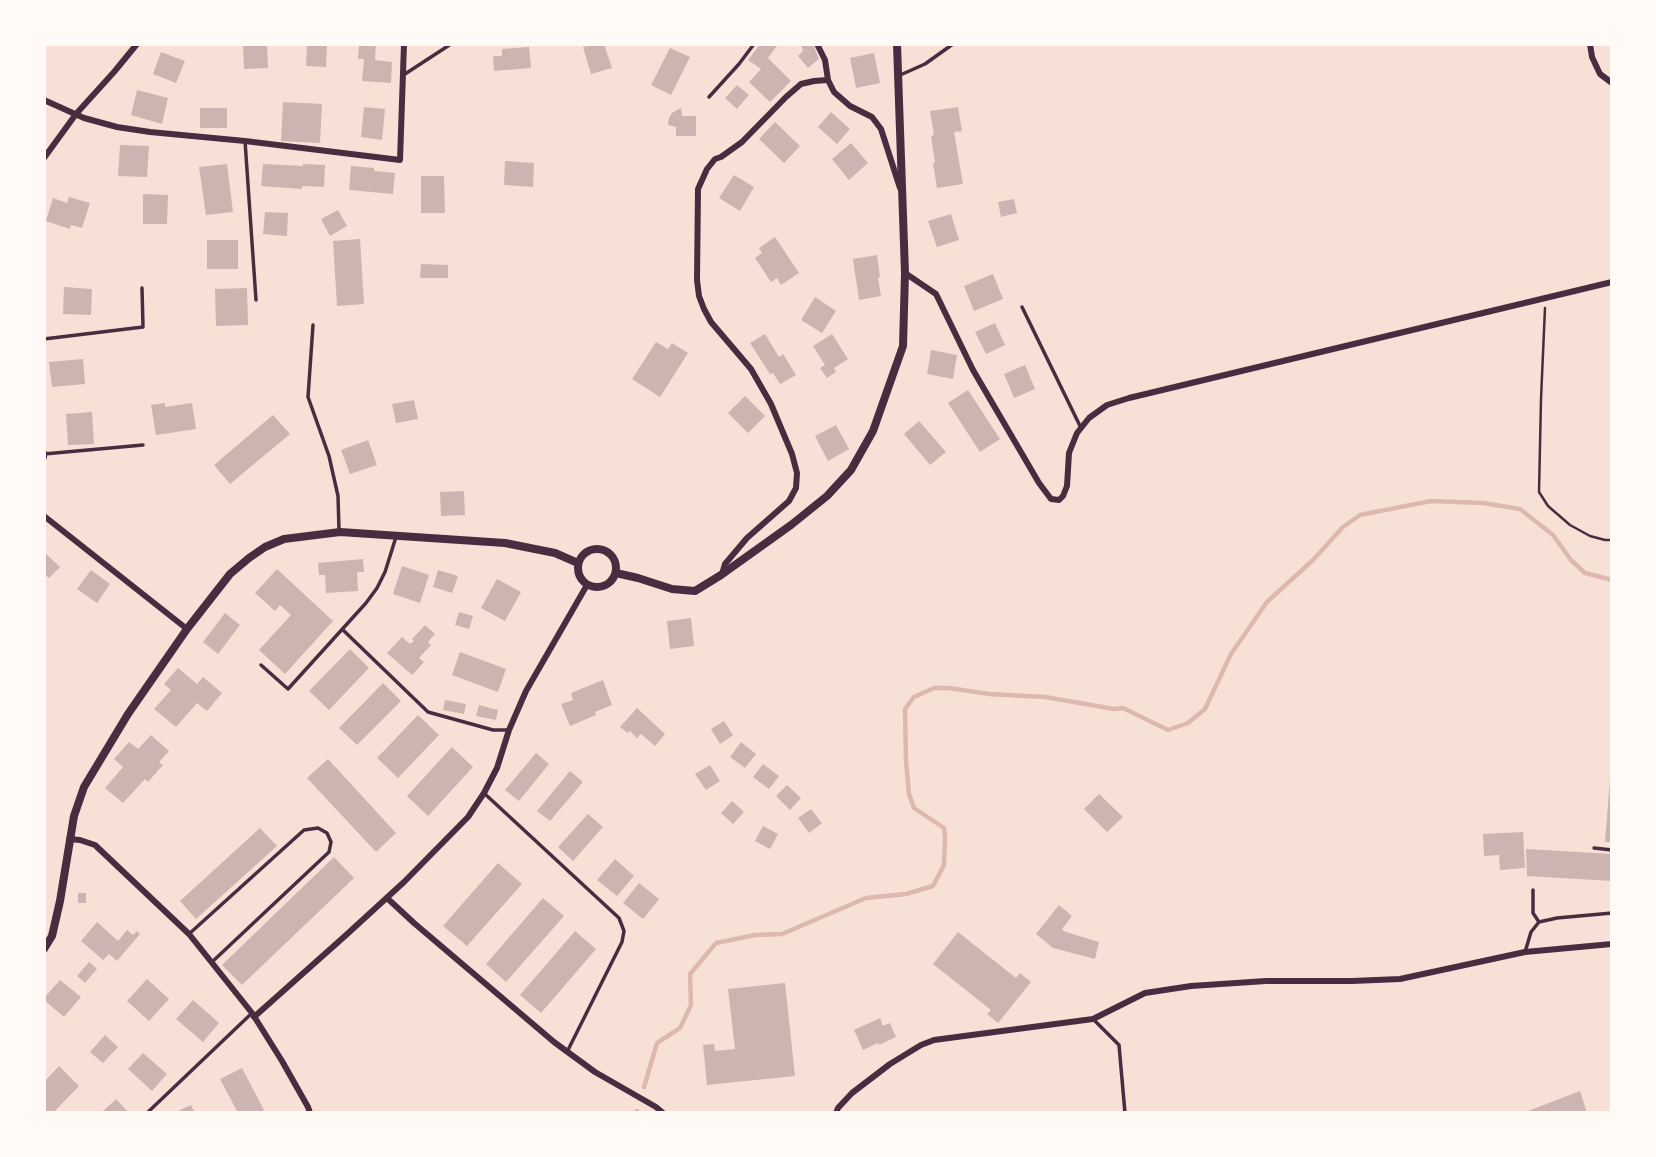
<!DOCTYPE html>
<style>
body{margin:0}
#map{position:relative;width:1656px;height:1157px;overflow:hidden;background:#f7e1d7;font-family:Cabin,sans-serif}
canvas{display:block}
.frame{position:absolute;inset:0;border:46px solid #fffaf5;pointer-events:none}
</style>
<div id="map">
<canvas width="1656" height="1157"></canvas>
<div class="frame"></div>
</div>
<script>
const g = document.querySelector('canvas').getContext('2d');
g.lineJoin = 'round';
const poly = rows => new Path2D(rows.map(r => 'M' + r).join(''));
function stroke(path, color, width, dash) { g.strokeStyle = color; g.lineWidth = width; g.lineCap = dash ? 'butt' : 'round'; g.setLineDash(dash || []); g.stroke(path); }
function fillPath(path, color) { g.fillStyle = color; g.fill(path, 'evenodd'); }
const stream = poly([
 [644,1087,657,1043,680,1028,691,1005,690,974,716,943,755,935,782,934,866,898,906,894,933,886,944,865,945,838,944,828,914,808,909,794,906,761,905,709,914,697,934,688,949,688,989,694,1045,697,1114,709,1123,708,1168,730,1188,723,1205,709,1231,654,1267,602,1313,560,1343,527,1360,515,1431,501,1483,503,1520,509,1553,535,1571,560,1585,573,1612,580],
 [636,1113,637,1111]
]);
const building = poly([
 [307,44,327,44,326,67,306,66],
 [359,44,376,44,375,60,392,62,391,83,362,81,364,59,358,59],
 [595,44,604,44,612,68,591,74,583,47],
 [760,44,778,44,768,58,791,81,770,102,749,82,761,69,748,60],
 [801,44,813,44,819,59,808,68,798,56,803,51],
 [267,45,268,68,244,69,243,46],
 [529,47,531,68,494,71,493,56,502,56,502,49],
 [670,48,690,57,671,95,651,85],
 [161,52,185,61,176,83,153,74],
 [874,53,880,83,856,88,850,58],
 [737,85,749,95,737,109,725,98],
 [137,90,168,98,162,124,131,115],
 [283,102,322,104,320,143,281,141],
 [364,107,385,109,382,140,361,137],
 [958,107,962,131,954,132,963,184,937,188,933,163,935,163,931,136,934,135,930,111],
 [200,108,227,108,227,128,200,128],
 [681,108,682,116,696,116,696,136,676,136,676,127,668,125,669,118,672,113],
 [831,112,850,129,837,144,818,127],
 [775,122,800,146,784,163,759,139],
 [851,143,868,163,849,180,832,159],
 [120,145,149,146,147,177,118,176],
 [505,161,534,163,533,187,504,185],
 [227,164,233,212,206,215,199,167],
 [263,164,303,166,303,164,325,165,324,187,302,186,302,189,261,186],
 [351,166,374,168,374,171,395,173,393,194,349,190],
 [734,175,754,187,740,211,719,198],
 [421,176,444,176,445,213,421,213],
 [143,194,168,195,167,224,143,224],
 [69,197,90,203,82,228,71,225,70,229,46,221,53,198,67,203],
 [1014,199,1017,213,1001,217,998,202],
 [338,210,347,226,330,236,321,219],
 [265,212,288,213,287,236,263,234],
 [951,214,959,240,937,247,928,221],
 [775,237,799,273,781,285,777,278,771,282,755,258,762,253,759,248],
 [360,239,364,304,337,306,333,241],
 [207,240,238,240,238,269,207,269],
 [877,255,880,277,878,278,881,296,859,300,853,259],
 [421,264,448,265,448,278,420,278],
 [993,274,1003,299,974,311,964,286],
 [64,287,92,289,91,315,63,314],
 [247,288,248,325,216,326,215,289],
 [815,297,836,311,822,333,801,320],
 [995,323,1005,345,986,354,975,332],
 [765,334,779,357,783,354,796,375,780,384,773,373,770,374,750,343],
 [832,334,848,359,834,368,836,372,827,378,820,368,825,365,813,346],
 [656,342,668,349,672,343,688,353,660,397,632,379],
 [931,350,957,355,953,379,927,374],
 [83,359,85,384,52,387,49,362],
 [1025,365,1035,389,1014,398,1004,374],
 [968,390,1000,439,980,452,948,403],
 [745,396,765,416,748,433,728,413],
 [414,400,418,419,396,423,392,404],
 [165,403,165,407,192,403,196,429,156,435,151,405],
 [92,412,94,444,68,445,66,414],
 [273,415,290,434,230,484,214,465],
 [919,421,946,452,930,465,904,434],
 [836,425,849,449,828,461,815,436],
 [368,440,377,465,350,474,341,450],
 [464,491,465,515,441,516,440,492],
 [44,552,60,567,49,578,44,574],
 [363,559,364,572,357,572,358,591,326,593,325,575,319,575,318,563],
 [402,566,429,575,420,603,393,594],
 [277,569,333,621,285,674,259,650,291,615,280,605,275,611,255,593],
 [91,570,110,584,97,603,77,589],
 [438,570,458,576,452,593,433,587],
 [497,579,521,592,505,621,481,608],
 [459,612,473,616,469,629,455,625],
 [225,613,240,625,218,654,203,642],
 [691,618,694,646,670,649,667,621],
 [425,625,435,634,428,642,431,645,419,658,424,662,412,675,387,653,402,637,410,644,414,641,412,639],
 [350,649,369,668,329,710,309,691],
 [460,652,506,669,498,692,452,675],
 [178,668,197,684,203,677,222,693,207,711,197,703,176,727,154,709,171,690,164,684],
 [603,680,612,705,595,712,596,715,570,726,561,704,573,700,571,693],
 [383,683,401,701,357,745,339,728],
 [445,700,466,704,464,714,443,710],
 [479,705,498,710,496,720,476,716],
 [637,708,665,734,655,746,641,734,637,738,630,731,628,733,620,727],
 [418,715,439,735,398,778,377,758],
 [724,721,733,735,720,744,711,729],
 [151,735,169,751,159,762,163,765,148,782,145,779,123,803,105,788,123,767,114,759,129,742,138,749],
 [741,742,756,754,745,768,730,757],
 [452,747,473,767,428,816,407,796],
 [536,753,549,764,519,801,505,790],
 [328,759,396,833,376,852,307,778],
 [763,764,779,776,769,789,753,777],
 [710,765,720,781,706,790,695,774],
 [570,771,583,782,550,821,537,811],
 [1610,779,1612,779,1612,842,1605,842],
 [787,785,801,798,790,810,776,796],
 [1099,794,1123,817,1107,832,1084,809],
 [732,801,744,812,733,824,721,813],
 [811,809,822,823,809,833,798,818],
 [588,814,603,827,573,861,558,847],
 [763,826,778,834,770,849,755,841],
 [260,828,277,846,196,919,180,901],
 [1523,832,1525,868,1500,870,1499,855,1484,856,1483,834],
 [1526,849,1612,854,1612,881,1527,876],
 [334,857,354,878,242,985,222,965],
 [615,859,634,876,617,896,597,880],
 [498,863,522,884,467,946,443,926],
 [639,883,659,899,643,919,623,903],
 [78,893,86,893,86,903,78,903],
 [543,898,564,916,506,982,486,964],
 [1059,905,1072,916,1062,929,1066,932,1099,942,1095,959,1053,948,1036,934],
 [97,922,118,941,127,930,133,935,137,931,140,934,117,961,109,954,103,960,81,941],
 [575,931,596,949,541,1013,520,995],
 [958,932,1016,978,1020,973,1031,982,998,1023,987,1014,991,1010,933,964],
 [89,962,97,969,85,983,77,976],
 [147,979,169,999,149,1021,127,1001],
 [60,980,81,997,64,1017,44,1000,44,998],
 [785,983,795,1076,707,1085,703,1045,714,1044,715,1051,735,1049,728,989],
 [193,1000,219,1023,203,1042,176,1019],
 [880,1018,883,1026,890,1023,896,1037,879,1045,878,1043,863,1050,854,1030],
 [105,1035,118,1047,103,1063,90,1052],
 [143,1053,167,1074,152,1091,128,1069],
 [59,1066,79,1086,53,1113,44,1113,44,1082],
 [242,1068,264,1110,258,1113,238,1113,220,1079],
 [1580,1091,1587,1113,1523,1113],
 [116,1099,129,1113,101,1113],
 [191,1105,195,1113,174,1113]
]);
const path = poly([
 [1545,308,1541,399,1539,492,1548,506,1570,525,1590,536,1605,540,1612,540]
]);
const service = poly([
 [405,74,451,44],
 [898,76,925,64,953,44],
 [709,97,739,64,754,44],
 [245,141,256,300],
 [1022,307,1081,428],
 [313,325,308,397,329,456,338,496,339,530],
 [44,339,143,327,142,288],
 [44,454,143,445],
 [343,630,428,712,493,730,509,730],
 [261,665,288,689,366,603,377,588,385,572,396,537],
 [485,794,619,918,624,931,622,942,567,1052],
 [1594,848,1612,850],
 [1533,890,1533,913,1539,922],
 [189,934,304,830,318,828,327,833,331,842,329,852,212,962],
 [1525,952,1531,932,1539,922,1557,918,1612,913],
 [1094,1020,1119,1045,1125,1113],
 [147,1113,252,1013]
]);
const minor = poly([
 [817,44,825,60,828,80,834,92,850,106,872,117,881,129,900,188],
 [1590,44,1592,57,1600,74,1612,83],
 [44,100,84,118,117,127,150,132,245,141,400,160,404,44],
 [44,158,76,114,114,72,137,44],
 [905,273,936,294,973,370,1039,483,1051,499,1059,500,1063,496,1067,486,1069,453,1077,433,1089,418,1107,405,1129,398,1612,282],
 [44,453,44,457],
 [44,516,187,629],
 [722,574,725,564,747,538,789,501,796,488,797,473,792,454,771,404,751,369,711,322,704,309,699,296,697,280,698,189,707,169,715,159,721,157,742,142,786,97,801,84,814,81,828,80],
 [69,839,80,840,95,845,189,934,252,1013,282,1061,308,1107,310,1113],
 [387,898,414,923,554,1042,595,1072,656,1107,663,1113],
 [254,1017,345,936,404,882,468,817,484,793,497,768,509,730,526,691,587,585],
 [836,1113,838,1108,852,1093,890,1064,921,1045,934,1040,1093,1019,1145,993,1191,986,1266,981,1352,981,1400,979,1525,952,1612,944]
]);
const tertiary = poly([
 '578 568a19 19 0 1 1 38 0a19 19 0 1 1-38 0Z',
 [616,573,638,578,672,589,695,591,721,575,791,525,827,496,851,470,873,431,903,346,905,273,897,44],
 [44,949,52,936,60,901,74,816,84,787,128,714,187,629,230,574,249,558,265,547,284,539,340,532,505,543,555,553,578,563]
]);
stroke(stream, '#dcb8b0', 4.5);
fillPath(building, '#ccb4b1');
stroke(path, '#4a2c40', 2.5);
stroke(service, '#4a2c40', 3.5);
stroke(minor, '#4a2c40', 6);
stroke(tertiary, '#4a2c40', 8);
</script>
